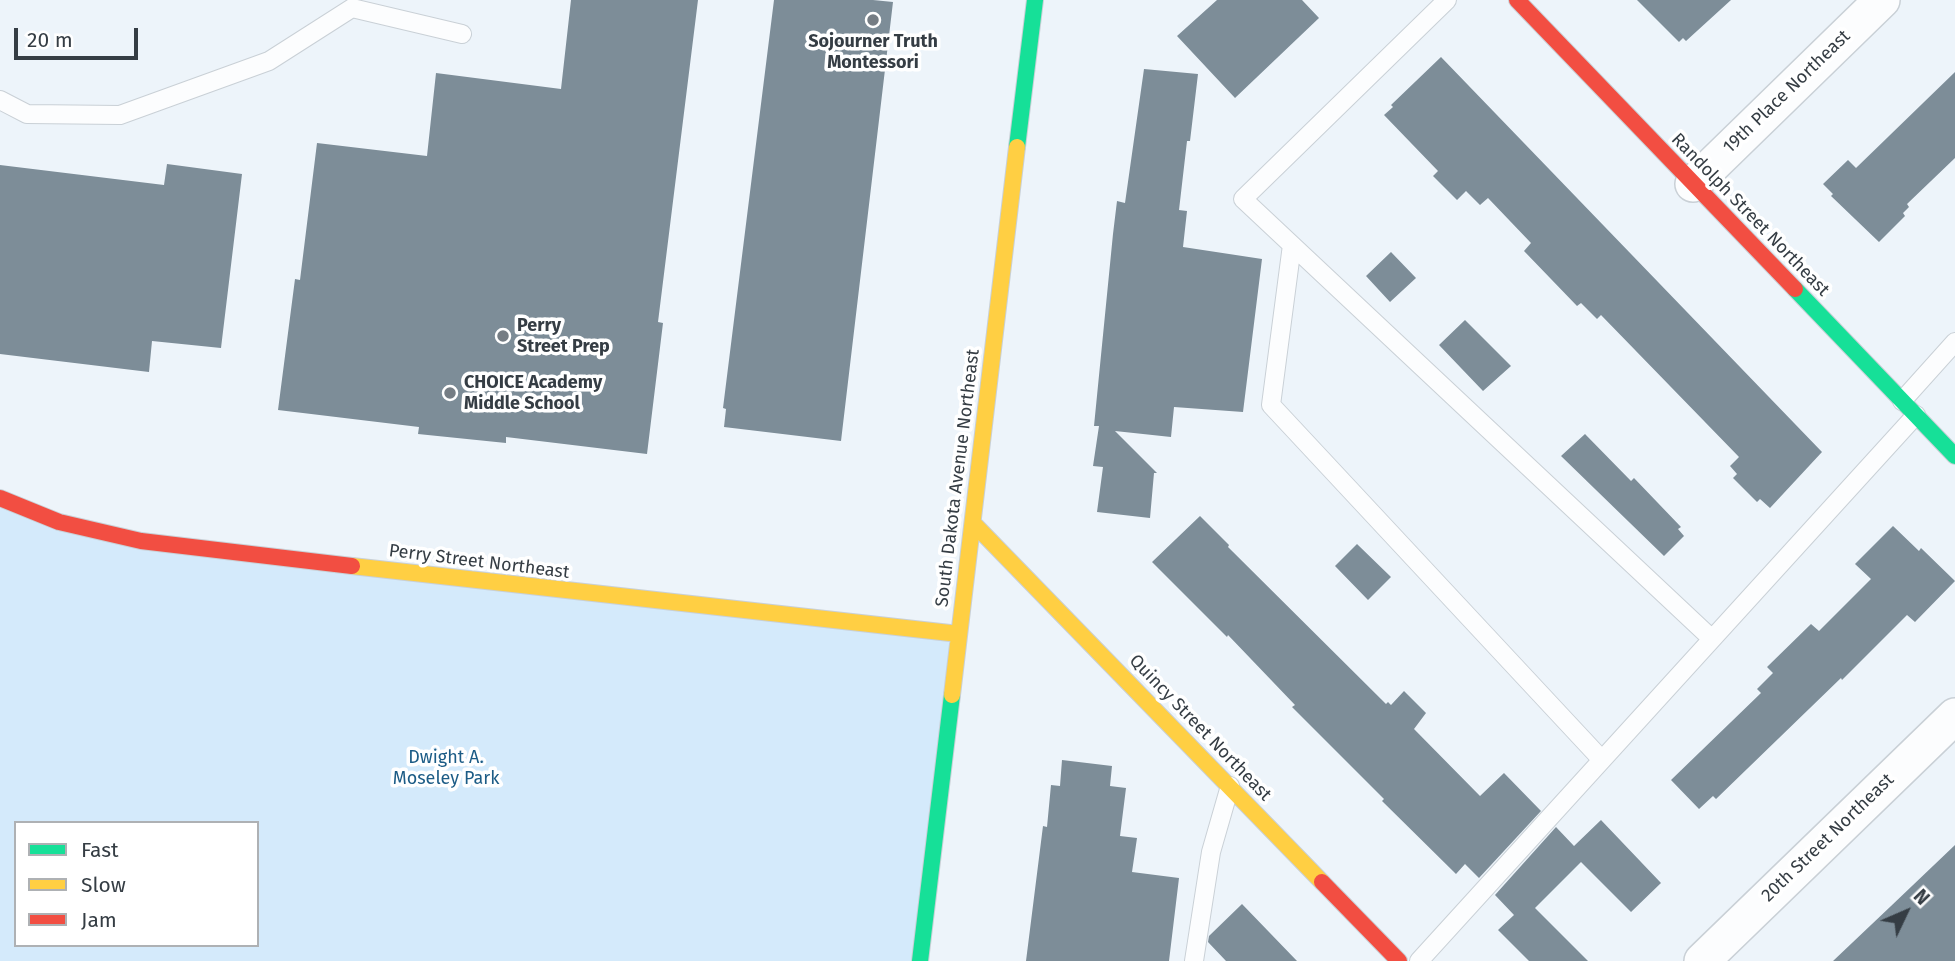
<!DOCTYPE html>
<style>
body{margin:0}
#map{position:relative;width:1955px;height:961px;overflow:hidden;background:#edf4fa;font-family:"Fira Sans",sans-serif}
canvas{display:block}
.legend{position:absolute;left:14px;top:821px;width:245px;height:126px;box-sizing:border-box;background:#fff;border:2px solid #aeb1b4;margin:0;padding:9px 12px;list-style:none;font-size:21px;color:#353d44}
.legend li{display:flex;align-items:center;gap:14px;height:35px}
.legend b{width:35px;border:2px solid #aeb1b4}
.north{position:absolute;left:1871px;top:877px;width:70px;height:70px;-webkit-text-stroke:5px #fff;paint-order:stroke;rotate:46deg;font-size:19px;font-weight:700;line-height:28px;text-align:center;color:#353d44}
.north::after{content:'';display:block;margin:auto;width:24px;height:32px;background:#353d44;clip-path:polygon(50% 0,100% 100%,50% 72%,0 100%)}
.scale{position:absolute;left:14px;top:28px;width:124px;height:32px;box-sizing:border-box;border:4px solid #353d44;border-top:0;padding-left:9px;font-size:21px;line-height:24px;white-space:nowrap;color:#353d44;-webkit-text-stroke:5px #fff;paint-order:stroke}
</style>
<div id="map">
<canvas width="1955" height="961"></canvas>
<ul class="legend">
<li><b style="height:9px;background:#16e098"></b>Fast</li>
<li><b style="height:9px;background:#ffcf43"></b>Slow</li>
<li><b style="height:9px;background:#f24e42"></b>Jam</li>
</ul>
<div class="north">N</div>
<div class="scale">20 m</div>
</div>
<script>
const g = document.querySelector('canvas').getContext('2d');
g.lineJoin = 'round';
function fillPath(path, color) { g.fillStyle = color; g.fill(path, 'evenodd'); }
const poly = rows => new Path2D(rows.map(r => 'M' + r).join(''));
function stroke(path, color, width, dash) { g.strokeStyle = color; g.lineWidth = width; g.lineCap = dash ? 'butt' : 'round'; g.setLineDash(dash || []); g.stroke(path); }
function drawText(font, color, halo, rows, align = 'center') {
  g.font = font + ' "Fira Sans",sans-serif'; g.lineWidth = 7; g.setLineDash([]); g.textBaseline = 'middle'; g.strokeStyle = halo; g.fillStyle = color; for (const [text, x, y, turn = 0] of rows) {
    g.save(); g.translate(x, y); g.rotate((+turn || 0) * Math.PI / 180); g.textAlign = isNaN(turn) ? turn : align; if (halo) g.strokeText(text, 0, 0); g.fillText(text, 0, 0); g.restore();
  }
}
const green = poly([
 [0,493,59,522,959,634,921,961,0,961],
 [16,823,257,823,257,945,16,945]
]);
const building = poly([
 [571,0,698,0,658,322,663,323,647,454,506,437,506,443,418,434,419,427,278,410,295,279,300,280,317,143,427,156,436,73,561,89],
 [774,0,873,0,893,2,841,441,724,427,726,409,723,408],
 [1217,0,1302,0,1319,18,1235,98,1177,36],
 [1637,0,1731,0,1686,41,1683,38,1679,42],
 [1441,57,1822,452,1770,508,1760,499,1757,502,1733,478,1737,474,1730,466,1739,457,1601,315,1597,319,1581,303,1577,306,1524,251,1531,243,1488,198,1480,205,1466,191,1457,200,1433,176,1438,171,1384,115,1393,107,1391,105],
 [1144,69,1198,74,1190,141,1187,141,1179,210,1187,211,1183,247,1262,259,1243,412,1174,407,1171,437,1115,431,1157,473,1154,473,1150,518,1097,512,1103,467,1093,466,1099,426,1094,426,1113,234,1117,201,1125,203],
 [1955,72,1955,158,1907,204,1909,207,1903,213,1905,216,1879,242,1831,196,1833,194,1823,184,1848,160,1856,168],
 [167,164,242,174,221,348,152,341,149,372,0,354,0,165,164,185],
 [1391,252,1416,278,1390,302,1366,276],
 [1465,320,1511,366,1483,391,1439,345],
 [1585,434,1631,481,1634,478,1681,527,1678,529,1684,536,1664,556,1561,456],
 [1200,516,1229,545,1228,547,1386,704,1388,702,1391,705,1404,691,1426,713,1414,729,1480,796,1504,773,1541,811,1479,878,1465,864,1456,874,1382,801,1384,799,1292,707,1295,705,1228,635,1227,637,1152,562],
 [1893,526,1919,551,1921,548,1955,581,1915,622,1907,615,1842,680,1841,678,1716,799,1713,796,1699,809,1671,780,1761,693,1757,689,1773,673,1767,667,1811,624,1819,631,1871,579,1855,564],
 [1357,544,1391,577,1368,600,1335,566],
 [1062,760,1112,766,1110,786,1126,788,1120,836,1137,838,1132,872,1179,878,1169,961,1026,961,1043,826,1047,827,1051,785,1060,786],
 [1601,820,1661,883,1631,912,1581,862,1535,908,1588,961,1529,961,1498,930,1514,915,1495,895,1556,827,1574,846],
 [1955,845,1955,961,1833,961,1891,906],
 [1242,904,1297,961,1226,961,1208,942,1209,936]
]);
const lane = poly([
 [1447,0,1243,199,1712,639],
 [0,100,27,114,120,115,269,61,352,8,462,34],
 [1292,245,1271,405,1602,760],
 [1902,401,1955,342],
 [1194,961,1211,852,1230,786],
 [1419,961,1916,415]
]);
const street = poly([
 [1693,184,1882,0],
 [1702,961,1955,716]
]);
const fast = poly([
 [1017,147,1035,0],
 [1795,289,1955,456],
 [920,961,952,695]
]);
const slow = poly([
 [973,523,1322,882],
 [352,566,959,634],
 [952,695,1017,147]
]);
const jam = poly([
 [1517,0,1795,289],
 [0,498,59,522,141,541,352,566],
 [1322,882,1399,961]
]);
const markers = [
 [873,20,7,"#757d84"],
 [503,336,7,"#757d84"],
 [450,393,7,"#757d84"]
];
const poiNames = [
 ["Sojourner Truth",873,42,"center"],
 ["Montessori",873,63,"center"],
 ["Perry",517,326],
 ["Street Prep",517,347],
 ["CHOICE Academy",464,383],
 ["Middle School",464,404]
];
const streetNames = [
 ["19th Place Northeast",1787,92,-44],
 ["Randolph Street Northeast",1750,215,46],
 ["South Dakota Avenue Northeast",958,478,-83],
 ["Perry Street Northeast",479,562,7],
 ["Quincy Street Northeast",1200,728,46],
 ["20th Street Northeast",1828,838,-44]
];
const parkNames = [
 ["Dwight A.",446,758],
 ["Moseley Park",446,779]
];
fillPath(green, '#d4eafb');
fillPath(building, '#7d8d98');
stroke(lane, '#c9d0d6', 20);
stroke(street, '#c9d0d6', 38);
stroke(fast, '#c9d0d6', 18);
stroke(slow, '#c9d0d6', 18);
stroke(jam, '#c9d0d6', 18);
stroke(lane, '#fcfdfe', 18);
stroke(street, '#fcfdfe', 35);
stroke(fast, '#16e098', 16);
stroke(slow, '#ffcf43', 16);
stroke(jam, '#f24e42', 16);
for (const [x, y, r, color] of markers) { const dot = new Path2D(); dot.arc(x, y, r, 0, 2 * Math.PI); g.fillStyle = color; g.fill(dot); stroke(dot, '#fff', 2.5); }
drawText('bold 18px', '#353d44', '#fff', poiNames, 'left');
drawText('18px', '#353d44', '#fff', streetNames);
drawText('18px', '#1c5c86', '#fff', parkNames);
</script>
